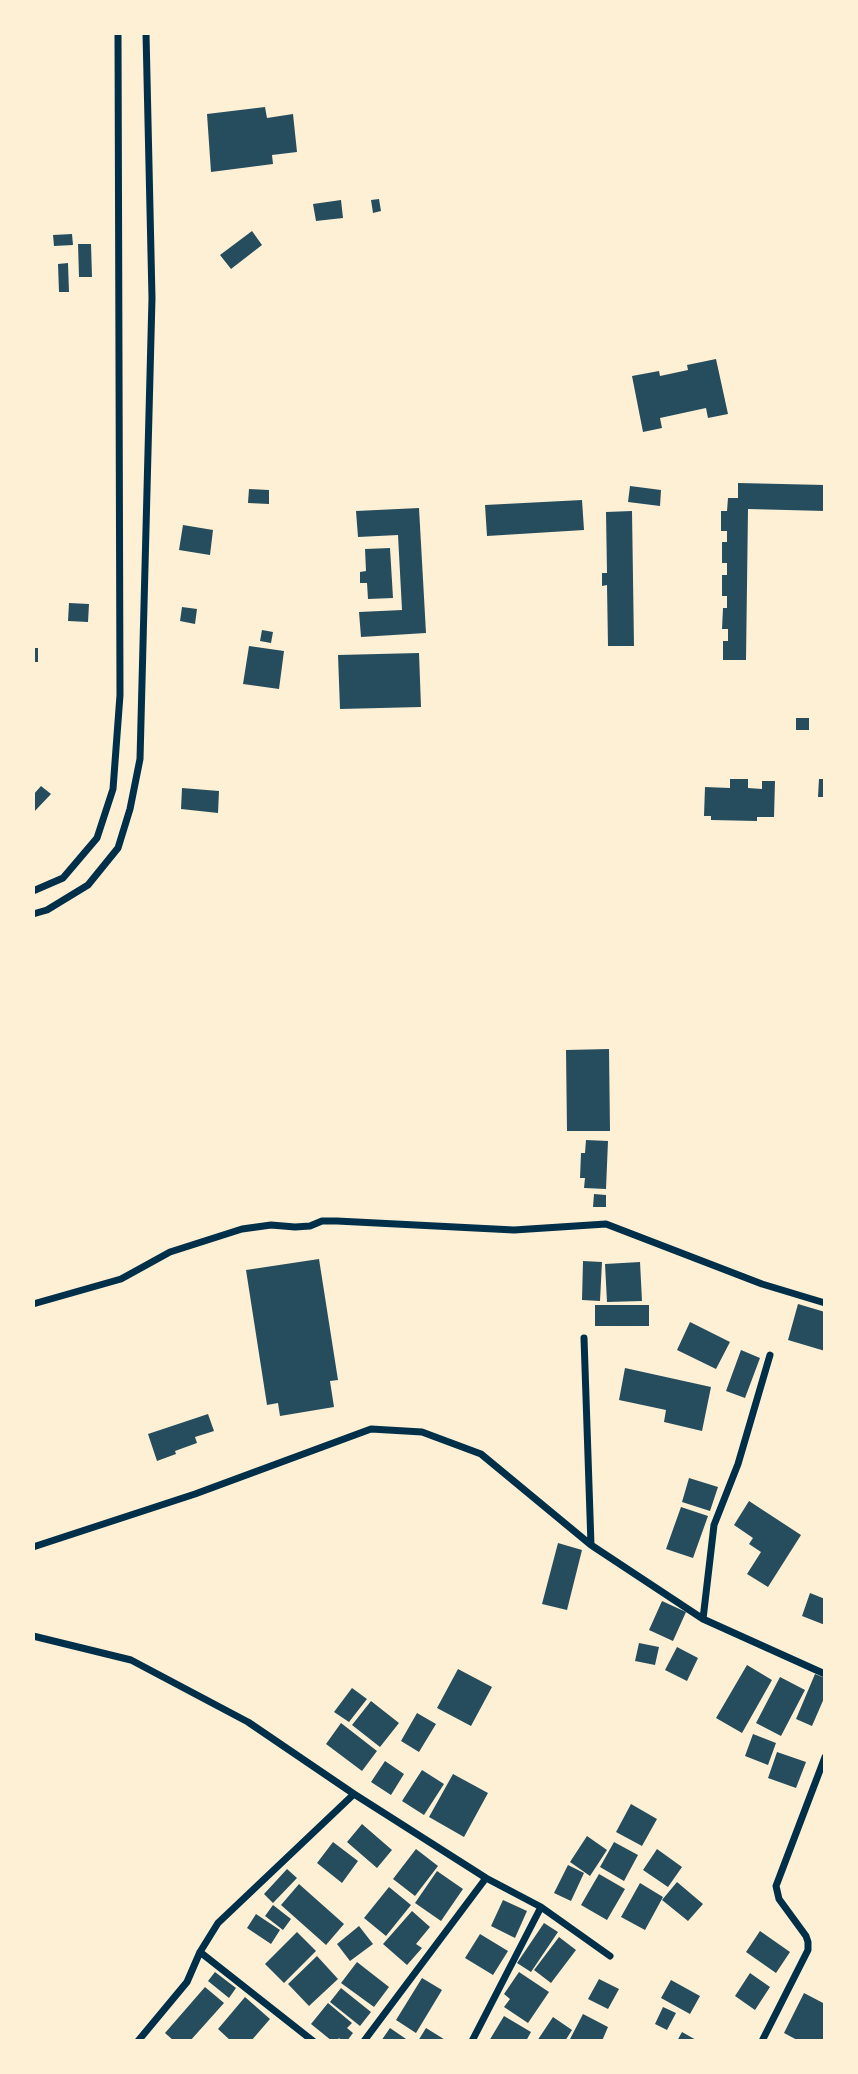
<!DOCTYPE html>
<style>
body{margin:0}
#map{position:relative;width:858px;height:2074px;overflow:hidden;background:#fdf0d5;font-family:"Varela Round",sans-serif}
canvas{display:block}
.frame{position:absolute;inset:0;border:35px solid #fdf0d5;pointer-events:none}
</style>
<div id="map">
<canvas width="858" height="2074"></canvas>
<div class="frame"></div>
</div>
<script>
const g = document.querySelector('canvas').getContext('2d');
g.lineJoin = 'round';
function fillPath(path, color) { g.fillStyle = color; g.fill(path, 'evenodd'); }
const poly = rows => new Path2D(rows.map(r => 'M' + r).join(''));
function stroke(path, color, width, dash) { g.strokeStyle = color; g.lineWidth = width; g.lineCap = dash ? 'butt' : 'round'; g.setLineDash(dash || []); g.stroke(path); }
const building = poly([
 [265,107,267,118,293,114,297,152,272,155,273,164,211,172,207,114],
 [379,199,381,211,373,213,371,200],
 [341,200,343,218,316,221,313,204],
 [252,231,262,245,231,269,220,255],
 [72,234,73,245,54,246,53,235],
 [78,244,91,244,92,277,79,277],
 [68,263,69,292,59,292,58,264],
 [716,359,728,414,708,418,706,408,660,418,662,428,643,432,632,376,659,371,660,376,688,370,687,365],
 [738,483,825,485,825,511,748,509,746,660,723,660,723,641,728,641,728,629,722,629,723,608,727,608,727,596,722,596,722,575,727,575,727,563,722,563,722,542,727,542,727,531,721,531,721,511,727,511,728,498,738,498],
 [630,486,661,490,660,506,628,502],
 [249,489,269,490,269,504,248,503],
 [582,500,584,530,487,536,485,505],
 [419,508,426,633,361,637,359,612,402,610,398,535,358,537,356,511],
 [632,511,634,646,608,646,607,585,602,586,602,573,607,573,606,512],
 [183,525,213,530,210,555,179,550],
 [390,548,393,598,368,599,367,583,360,583,360,572,366,571,365,549],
 [69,603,89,604,88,622,68,621],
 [182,607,197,609,195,624,180,621],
 [262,630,273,632,271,643,260,641],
 [249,646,284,651,279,689,243,684],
 [33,648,38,648,38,662,33,662],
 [419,653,421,707,340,709,338,655],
 [796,718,809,718,809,730,796,730],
 [730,779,748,779,748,788,762,789,762,781,775,781,774,817,757,817,757,821,711,820,711,816,704,816,705,787,730,788],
 [819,779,825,779,825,797,818,797],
 [41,786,51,794,33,813,33,795],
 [182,788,219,791,218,813,181,809],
 [609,1049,610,1131,567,1131,566,1050],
 [586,1140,608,1141,606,1189,584,1188,585,1178,580,1178,581,1153,585,1153],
 [594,1194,606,1195,606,1207,593,1207],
 [319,1259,338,1380,330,1381,334,1407,280,1416,278,1403,267,1405,246,1270],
 [583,1261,602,1262,600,1301,582,1300],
 [640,1262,642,1301,607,1302,605,1264],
 [798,1304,825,1312,825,1351,788,1340],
 [595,1305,649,1305,649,1326,595,1326],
 [690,1322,730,1342,716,1369,677,1350],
 [741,1350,760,1358,745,1398,726,1391],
 [625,1368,711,1387,702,1431,664,1422,666,1410,619,1400],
 [208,1414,214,1431,195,1437,197,1443,175,1451,176,1454,157,1461,148,1434],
 [689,1478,718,1487,710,1511,682,1502],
 [749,1501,801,1535,768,1587,747,1574,761,1552,749,1544,753,1538,734,1525],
 [681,1507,708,1516,693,1558,666,1549],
 [558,1543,582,1550,567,1610,542,1604],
 [810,1593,825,1599,825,1625,802,1616],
 [662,1601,686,1612,673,1641,649,1630],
 [639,1643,659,1647,655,1665,635,1661],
 [677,1647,698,1658,687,1681,665,1670],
 [747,1665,772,1680,742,1733,716,1718],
 [458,1669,492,1687,471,1726,437,1708],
 [815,1674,825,1678,825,1696,812,1726,796,1719],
 [780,1677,805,1690,781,1736,756,1723],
 [352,1688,367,1699,349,1722,334,1712],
 [371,1701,399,1723,380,1747,352,1725],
 [417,1713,436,1724,419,1752,401,1741],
 [341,1723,377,1751,362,1771,326,1744],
 [753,1734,776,1743,768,1765,745,1756],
 [777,1752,806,1762,796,1788,768,1778],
 [385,1761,404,1774,391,1795,371,1782],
 [422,1770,444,1784,424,1815,402,1801],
 [453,1774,488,1793,464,1837,429,1817],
 [631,1804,657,1819,642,1846,616,1832],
 [362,1824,392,1850,377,1868,347,1842],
 [587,1836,607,1850,590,1876,570,1862],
 [333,1842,358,1861,342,1883,317,1863],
 [614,1842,638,1855,624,1881,600,1867],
 [416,1849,438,1866,415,1896,393,1879],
 [657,1849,682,1867,668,1887,643,1870],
 [568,1865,584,1873,571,1901,554,1893],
 [287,1869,297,1878,273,1903,264,1894],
 [437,1871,463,1889,441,1921,415,1903],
 [599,1874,625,1889,607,1920,581,1905],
 [677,1882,703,1904,688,1921,662,1900],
 [640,1883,663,1897,645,1930,621,1917],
 [299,1884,344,1924,326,1945,281,1905],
 [389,1887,411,1905,386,1936,364,1918],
 [503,1900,527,1911,515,1938,491,1926],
 [273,1905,291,1919,283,1930,265,1916],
 [412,1911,430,1927,416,1944,422,1948,407,1965,383,1944],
 [256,1914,280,1930,271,1944,247,1928],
 [544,1923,558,1932,531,1972,517,1963],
 [359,1926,373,1944,350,1961,337,1944],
 [760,1931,790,1952,776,1973,746,1952],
 [297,1932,316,1951,284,1983,265,1964],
 [480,1934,508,1951,493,1975,465,1958],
 [559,1937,576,1950,551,1983,534,1970],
 [317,1956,338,1979,309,2006,288,1984],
 [357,1962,389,1987,374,2007,341,1983],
 [215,1972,236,1988,229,1998,208,1981],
 [519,1972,549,1992,528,2023,504,2007,510,1999,504,1994],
 [750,1973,770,1987,755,2010,735,1996],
 [422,1978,442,1990,416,2033,396,2020],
 [599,1979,619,1989,608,2009,588,1999],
 [671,1980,700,1996,690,2014,661,1998],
 [205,1987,224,2003,190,2041,174,2041,165,2033],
 [341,1988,371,2012,360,2026,330,2002],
 [804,1993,825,2004,825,2041,799,2041,784,2033],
 [245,1997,270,2019,251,2041,231,2041,218,2029],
 [328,2003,352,2023,347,2028,353,2033,347,2041,342,2041,339,2038,337,2041,332,2041,311,2024],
 [663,2007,676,2013,667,2030,655,2024],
 [583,2014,608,2027,602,2041,569,2041],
 [504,2016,531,2032,526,2041,489,2041],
 [553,2017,572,2030,565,2041,537,2041],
 [390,2028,409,2041,381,2041],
 [426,2028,447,2041,418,2041],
 [682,2032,698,2041,677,2041]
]);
const minor = poly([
 [33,891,63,878,97,838,113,789,120,695,118,33],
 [33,914,47,910,88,885,118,848,130,809,140,759,152,298,146,33],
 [33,1304,121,1279,170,1252,242,1229,271,1225,295,1227,310,1226,322,1221,337,1221,514,1230,606,1224,762,1284,825,1303],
 [584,1338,591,1545],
 [33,1547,195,1494,371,1429,422,1432,481,1454,591,1545,703,1619,825,1674],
 [703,1619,714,1525,738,1464,770,1355],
 [33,1636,131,1660,248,1722,354,1794,486,1878,541,1907,610,1956],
 [200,1952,313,2041],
 [138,2041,187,1982,200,1952,218,1923,354,1794],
 [364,2041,486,1878],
 [472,2041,541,1907],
 [762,2041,808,1950,808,1942,806,1936,779,1899,776,1886,825,1757]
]);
fillPath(building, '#264d5e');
stroke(minor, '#003049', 7);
</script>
